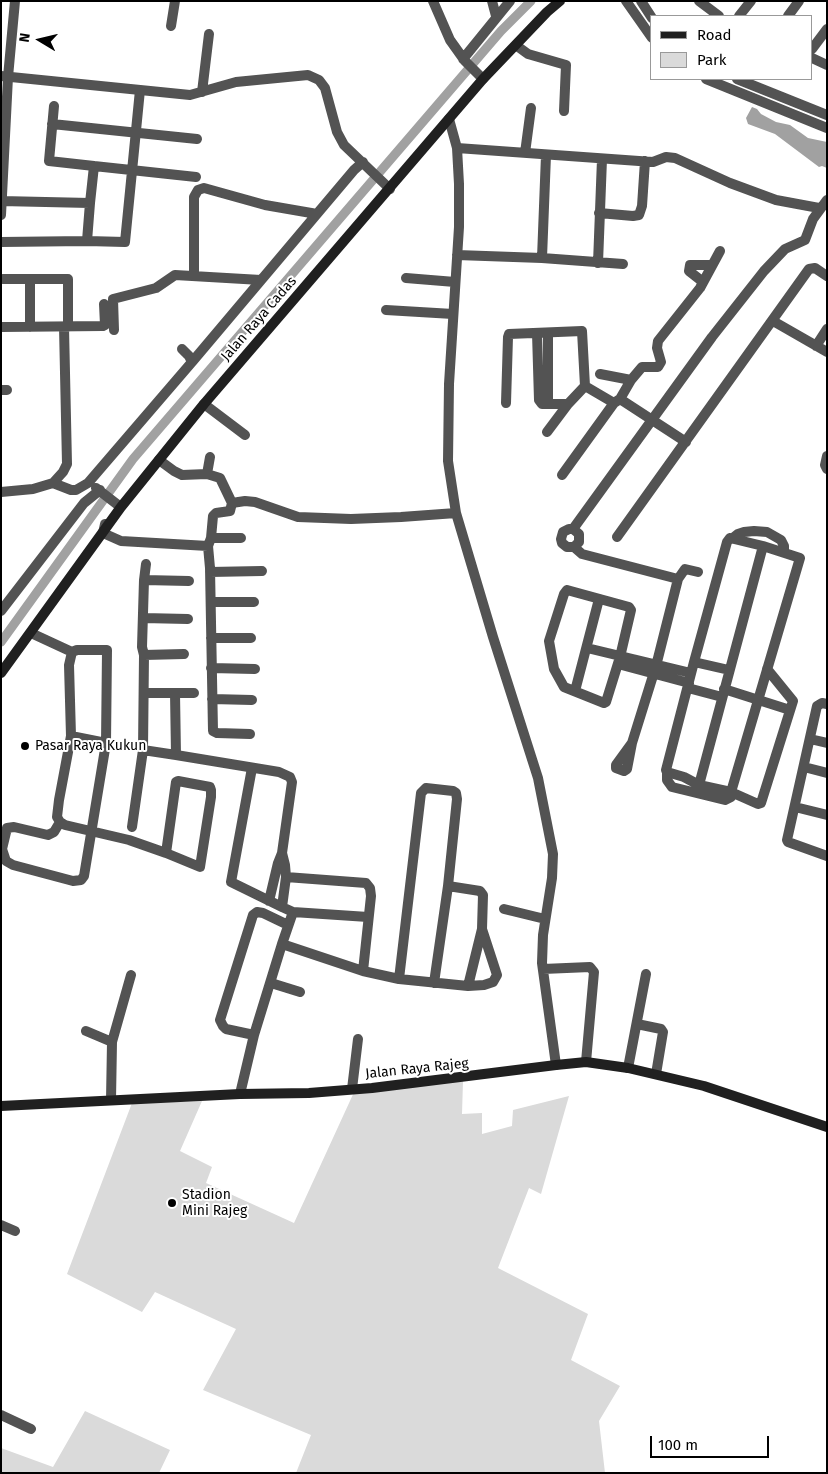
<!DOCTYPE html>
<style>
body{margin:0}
#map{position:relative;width:828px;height:1474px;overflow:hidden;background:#fff;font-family:"Fira Sans",sans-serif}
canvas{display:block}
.frame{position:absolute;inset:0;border:2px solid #000;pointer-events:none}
.legend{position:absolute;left:650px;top:15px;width:162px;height:65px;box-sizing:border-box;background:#fff;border:1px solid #999;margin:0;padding:6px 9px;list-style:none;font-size:15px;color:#000}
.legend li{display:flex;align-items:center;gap:10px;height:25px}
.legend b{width:25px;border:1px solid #999}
.north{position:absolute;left:15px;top:15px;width:50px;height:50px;-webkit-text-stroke:4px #fff;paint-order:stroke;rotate:279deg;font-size:14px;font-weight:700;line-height:20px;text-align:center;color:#000}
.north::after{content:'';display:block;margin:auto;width:18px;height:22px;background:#000;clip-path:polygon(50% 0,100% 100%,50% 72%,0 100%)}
.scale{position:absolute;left:650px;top:1436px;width:119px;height:22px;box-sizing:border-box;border:2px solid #000;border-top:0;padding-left:6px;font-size:15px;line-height:18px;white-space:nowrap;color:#000;-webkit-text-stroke:4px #fff;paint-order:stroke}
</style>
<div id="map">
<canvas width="828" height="1474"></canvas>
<div class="frame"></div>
<ul class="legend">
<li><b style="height:6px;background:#202020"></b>Road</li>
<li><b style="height:14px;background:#dadada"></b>Park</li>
</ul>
<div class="north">N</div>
<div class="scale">100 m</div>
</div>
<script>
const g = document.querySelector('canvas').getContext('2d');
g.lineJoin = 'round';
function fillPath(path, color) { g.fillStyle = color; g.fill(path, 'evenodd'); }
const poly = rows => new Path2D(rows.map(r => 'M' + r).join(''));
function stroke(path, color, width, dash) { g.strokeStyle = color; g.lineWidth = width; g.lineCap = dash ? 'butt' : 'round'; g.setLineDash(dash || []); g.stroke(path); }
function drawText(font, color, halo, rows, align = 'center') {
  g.font = font + ' "Fira Sans",sans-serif'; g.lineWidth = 4; g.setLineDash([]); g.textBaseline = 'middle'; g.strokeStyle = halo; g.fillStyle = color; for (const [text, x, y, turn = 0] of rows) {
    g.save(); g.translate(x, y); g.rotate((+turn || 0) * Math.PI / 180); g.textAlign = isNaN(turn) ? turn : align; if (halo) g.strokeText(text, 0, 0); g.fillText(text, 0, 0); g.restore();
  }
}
const green = poly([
 [463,1081,462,1114,482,1113,482,1134,512,1126,513,1110,569,1096,541,1194,529,1188,498,1268,588,1314,571,1360,620,1386,599,1421,605,1473,296,1473,311,1435,203,1390,236,1329,155,1292,142,1312,67,1274,132,1103,202,1101,180,1151,212,1167,206,1183,294,1223,355,1090],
 [85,1411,170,1450,159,1473,1,1473,1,1448,53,1467]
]);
const water = poly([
 [752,107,757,109,761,114,776,122,790,125,808,138,827,142,827,168,822,166,819,167,775,134,748,124,746,118]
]);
const canal = poly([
 [1,642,133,459,501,31,531,1]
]);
const street = poly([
 [433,1,450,40,465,61,483,79],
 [492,1,496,16],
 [626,1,652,38],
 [641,1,652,18],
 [699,1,719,16],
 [739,16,751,1],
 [788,16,799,1],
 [171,26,175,1],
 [517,46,528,54,566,65,564,111],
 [812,49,827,29],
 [812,58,827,65],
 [463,59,510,1],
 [1,76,190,95,236,82,308,75,319,80,325,88,337,132,344,145,390,189],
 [706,79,827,128],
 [737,79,827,115],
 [202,92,209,34],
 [54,106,49,161,94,166],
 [449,119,457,148,459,184,459,227,449,384,448,461,456,513,493,637,538,778,553,854,552,878,543,935,542,963,556,1065],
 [52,124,197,139],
 [457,148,653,162,666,157,675,158,730,183,776,200,819,208],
 [525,153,531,108],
 [1,201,90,203,87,241,125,242,140,90],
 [90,203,94,166,196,177],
 [599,213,633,216,639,215,642,206,645,161],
 [1,215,8,77,15,1],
 [1,242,87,241],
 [457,255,542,258,623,264],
 [542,258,546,155],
 [598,263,602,159],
 [194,276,194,197,198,190,204,188,265,205,317,214],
 [406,278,455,282],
 [3,279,68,279,68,327],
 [703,282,689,271,690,265,712,265],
 [386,310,453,314],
 [773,321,827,352],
 [1,327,103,326,105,325,104,304],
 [30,327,30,279],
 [114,330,113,299,156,288,175,275,261,280],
 [537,333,539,400,542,404,568,404],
 [816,346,827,329],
 [192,362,354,170,363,162],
 [600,374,631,380],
 [585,386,614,403],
 [1,390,7,390],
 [620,399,686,442],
 [506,403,508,337,509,334,582,331,585,386,568,404,547,432],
 [204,404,245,435],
 [548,404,548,333],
 [827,456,825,465,827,469],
 [159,460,174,471,182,475,207,474,220,478,232,503,245,501,255,502,298,517,351,519,401,517,456,513],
 [207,474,210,457],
 [562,475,614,403,620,399,631,380,642,367,658,367,661,362,657,348,658,341,700,288,720,251],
 [53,483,63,472,67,464,64,327],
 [96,488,118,505],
 [1,492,33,489,53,483,71,490,76,490,88,483,192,362,189,356,182,349],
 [105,524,103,533,121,541,208,546,210,568,213,731,217,733,250,734],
 [573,529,579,534,579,542,574,547,567,547,562,543,561,539,563,532,569,529,573,529,712,337,764,271,785,249,805,240,813,219,827,200],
 [617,537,809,269,815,268,827,276],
 [211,538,241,538],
 [730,538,763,546,699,785,684,777,667,772,666,770,694,662,727,542,730,538],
 [733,538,738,534,744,532,754,531,767,532,781,540,784,546,784,552],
 [208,546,211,538,213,516,216,513,230,511,232,503],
 [574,547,582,554,678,579],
 [210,572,262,571],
 [144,580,146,564],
 [567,590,629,607,631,610,620,657,606,702,604,703,564,687,554,669,549,641,564,594,567,590],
 [211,602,254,602],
 [1,611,84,503,100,490],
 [143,618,188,619],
 [31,633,72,652],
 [211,638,251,638],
 [587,648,691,673],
 [144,655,184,654],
 [694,662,729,670],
 [618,664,689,683],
 [211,668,255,669],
 [688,688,722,697],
 [724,689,790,710],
 [575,691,599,599],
 [144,693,175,693,176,755,279,772,290,777,292,782,282,853,278,863,269,901],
 [175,693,194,693],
 [212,699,252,700],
 [827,704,822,703,817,706,787,840,788,842,827,856],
 [810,739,827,743],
 [106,743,71,736,59,800,57,817,60,822,65,825,129,840,166,853,200,867,211,797,211,790,210,787,178,781,176,782,166,853],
 [632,743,616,765,616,768,624,771,627,769,632,743,656,666,678,579,685,569,698,572],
 [143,750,176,755],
 [804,767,827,773],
 [252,768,231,882,282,907],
 [667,772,667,780,672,787,725,800,731,797,733,793],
 [699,785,731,792,758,804,761,803,793,701,767,669],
 [731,792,800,558,763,546],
 [795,807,827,815],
 [60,822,54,832,48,835,14,827,7,828,2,849,6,861,13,865,73,881,81,880,84,876,106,743,107,650,77,650,72,652,69,665,71,736],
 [132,827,143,750,144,655,142,647,144,580,189,581],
 [282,853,285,865,286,877,282,907,293,912,282,944],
 [286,877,366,883,370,888,371,896,363,971],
 [504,909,545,919],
 [293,912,368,917],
 [543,969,590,967,594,972,586,1062],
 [399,979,421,793,426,788,453,791,456,793,457,799,448,886,434,983],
 [271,983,300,992],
 [468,986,484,985,493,982,497,975,482,929],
 [637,1024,661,1029,663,1032,656,1074],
 [86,1031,112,1042],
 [254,1035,226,1029,223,1026,220,1020,253,915,257,912,263,913,288,925],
 [628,1068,646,974],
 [352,1089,358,1039],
 [240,1094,254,1035,282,944,363,971,399,979,468,986,482,929,483,895,480,891,448,886],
 [111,1100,112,1042,131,975],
 [1,1225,15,1231],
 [1,1415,31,1429]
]);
const secondary = poly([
 [1,673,121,507,204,404,483,79,547,12,560,1],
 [1,1106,240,1094,309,1093,372,1088,556,1065,586,1062,628,1068,704,1086,827,1127]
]);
const markers = [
 [25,746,5,"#000"],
 [172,1203,5,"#000"]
];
const streetNames = [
 ["Jalan Raya Cadas",259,319,-49],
 ["Jalan Raya Rajeg",417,1069,-6]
];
const poiNames = [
 ["Pasar Raya Kukun",35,746],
 ["Stadion",182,1195],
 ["Mini Rajeg",182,1211]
];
fillPath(green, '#dadada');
fillPath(water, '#a1a1a1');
stroke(canal, '#a1a1a1', 9);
stroke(street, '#535353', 10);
stroke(secondary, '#202020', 10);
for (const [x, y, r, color] of markers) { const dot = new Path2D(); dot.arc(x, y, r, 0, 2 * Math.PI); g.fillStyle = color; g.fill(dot); stroke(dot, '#fff', 2); }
drawText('14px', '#000', '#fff', streetNames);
drawText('14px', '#000', '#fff', poiNames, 'left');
</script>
